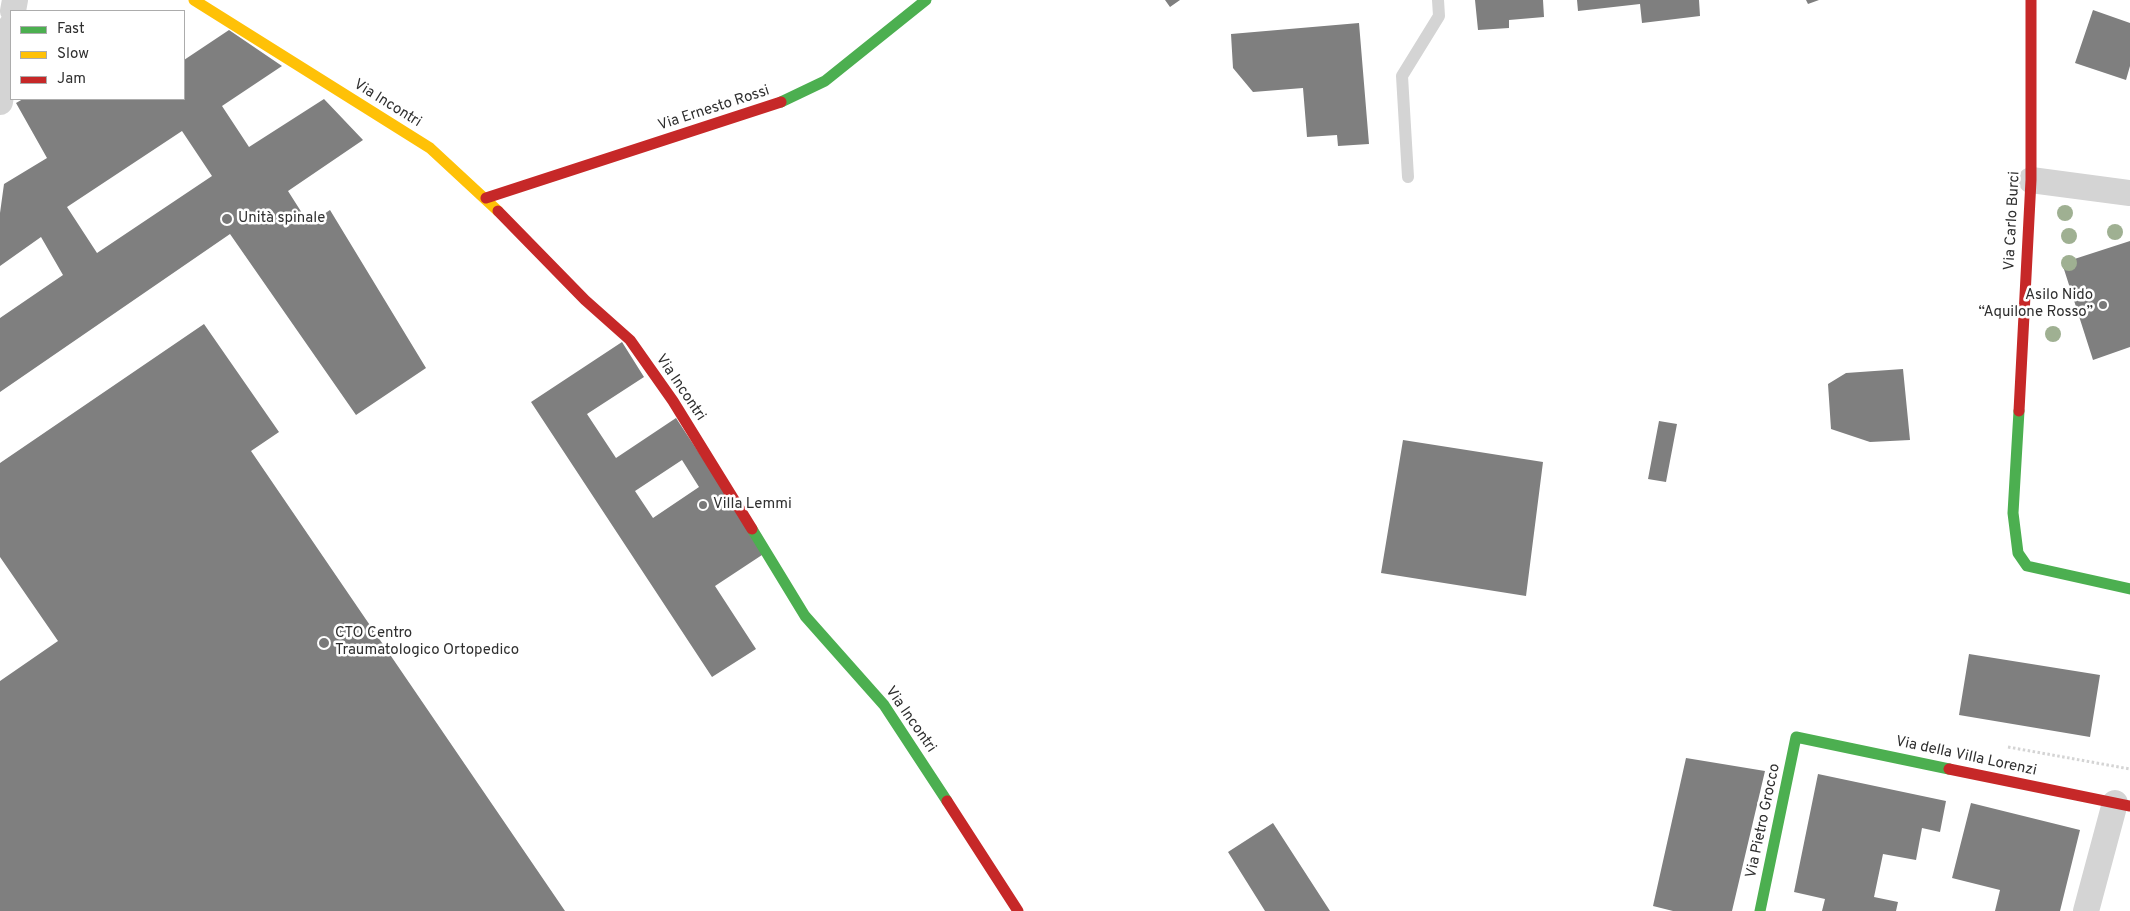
<!DOCTYPE html>
<meta charset="utf-8">
<style>
body{margin:0}
#map{position:relative;width:2130px;height:911px;overflow:hidden;background:#fff;font-family:Overpass,sans-serif}
canvas{display:block}
.legend{position:absolute;left:10px;top:10px;width:175px;height:90px;box-sizing:border-box;background:#fff;border:1px solid #acacac;margin:0;padding:6px 9px;list-style:none;font-size:15px;color:#2f2f2f}
.legend li{display:flex;align-items:center;gap:10px;height:25px}
.legend b{width:25px;border:1px solid #acacac}
</style>
<div id="map">
<canvas width="2130" height="911"></canvas>
<ul class="legend">
<li><b style="height:6px;background:#4caf50"></b>Fast</li>
<li><b style="height:6px;background:#ffc107"></b>Slow</li>
<li><b style="height:6px;background:#c62828"></b>Jam</li>
</ul>
</div>
<script>
const g = document.querySelector('canvas').getContext('2d');
g.lineJoin = 'round';
function fillPath(path, color) { g.fillStyle = color; g.fill(path, 'evenodd'); }
const poly = rows => new Path2D(rows.map(r => 'M' + r).join(''));
function stroke(path, color, width, dash) { g.strokeStyle = color; g.lineWidth = width; g.lineCap = dash ? 'butt' : 'round'; g.setLineDash(dash || []); g.stroke(path); }
function drawText(font, color, halo, rows, align = 'center') {
  g.font = font + ' Overpass,sans-serif'; g.lineWidth = 5; g.setLineDash([]); g.textBaseline = 'middle'; g.strokeStyle = halo; g.fillStyle = color; for (const [text, x, y, turn = 0] of rows) {
    g.save(); g.translate(x, y); g.rotate((+turn || 0) * Math.PI / 180); g.textAlign = isNaN(turn) ? turn : align; if (halo) g.strokeText(text, 0, 0); g.fillText(text, 0, 0); g.restore();
  }
}
const building = poly([
 [1165,0,1180,0,1170,7],
 [1475,0,1543,0,1544,17,1509,20,1509,28,1478,30],
 [1577,0,1699,0,1700,16,1642,23,1640,4,1578,11],
 [1806,0,1819,0,1808,4],
 [2093,10,2130,23,2130,66,2126,80,2075,63],
 [1359,23,1369,144,1338,146,1337,135,1307,137,1303,88,1253,92,1233,68,1231,34],
 [229,30,282,66,222,106,249,147,324,99,363,140,288,191,309,224,330,210,426,368,356,415,230,234,0,392,0,318,63,275,41,237,0,266,0,213,4,184,47,158,16,103,23,99,184,99,184,60],
 [182,131,212,176,97,253,67,207],
 [2130,241,2130,347,2093,360,2062,263],
 [204,324,279,432,251,451,565,911,0,911,0,681,58,641,0,557,0,463],
 [622,342,644,377,587,414,616,458,676,418,765,553,715,586,756,649,712,677,531,402],
 [682,460,699,487,653,518,635,491],
 [1903,369,1910,440,1870,442,1831,429,1828,384,1846,373],
 [1659,421,1677,424,1666,482,1648,479],
 [1403,440,1543,462,1526,596,1381,573],
 [1969,654,2100,675,2090,737,1959,715],
 [1686,758,1765,771,1732,911,1673,911,1653,906],
 [1818,774,1946,801,1940,832,1922,828,1916,860,1883,854,1874,897,1898,902,1896,911,1822,911,1825,899,1794,892],
 [1971,803,2080,830,2060,911,1995,911,2000,890,1952,878],
 [1273,823,1330,911,1265,911,1228,852]
]);
const path = poly([
 [2008,747,2130,769]
]);
const lane = poly([
 [1408,177,1402,76,1439,16,1438,0]
]);
const street = poly([
 [13,11,15,0],
 [0,102,11,26],
 [2031,180,2130,193],
 [2086,911,2115,803]
]);
const fast = poly([
 [781,102,825,81,926,0],
 [2019,411,2013,513,2018,553,2027,566,2130,589],
 [752,529,805,616,884,705,947,801],
 [1760,911,1796,737,1949,769]
]);
const slow = poly([
 [194,0,430,148,498,211]
]);
const jam = poly([
 [486,198,781,102],
 [498,211,585,300,630,340,673,401,752,529],
 [2019,411,2031,180,2031,0],
 [1949,769,2130,806],
 [947,801,1018,911]
]);
const trees = [
 [2065,213],
 [2115,232],
 [2069,236],
 [2069,263],
 [2053,334]
];
const markers = [
 [227,219,6,"#787878"],
 [2103,305,5,"#787878"],
 [703,505,5,"#787878"],
 [324,643,6,"#787878"]
];
const streetNames = [
 ["Via Incontri",387,104,32],
 ["Via Ernesto Rossi",714,109,-18],
 ["Via Carlo Burci",2013,221,-87],
 ["Via Incontri",680,388,56],
 ["Via Incontri",910,720,55],
 ["Via della Villa Lorenzi",1966,757,12],
 ["Via Pietro Grocco",1764,821,-78]
];
const poiNames = [
 ["Unità spinale",238,219],
 ["Asilo Nido",2093,296,"right"],
 ["“Aquilone Rosso”",2093,313,"right"],
 ["Villa Lemmi",713,505],
 ["CTO Centro",335,634],
 ["Traumatologico Ortopedico",335,651]
];
fillPath(building, '#7f7f7f');
stroke(path, '#d4d4d4', 3, [2.5, 2.5]);
stroke(lane, '#d4d4d4', 12);
stroke(street, '#d4d4d4', 26);
stroke(fast, '#4caf50', 11);
stroke(slow, '#ffc107', 11);
stroke(jam, '#c62828', 11);
g.fillStyle = '#9fb092';
for (const [x, y] of trees) { g.beginPath(); g.arc(x, y, 8, 0, 2 * Math.PI); g.fill(); }
for (const [x, y, r, color] of markers) { const dot = new Path2D(); dot.arc(x, y, r, 0, 2 * Math.PI); g.fillStyle = color; g.fill(dot); stroke(dot, '#fff', 2); }
drawText('15px', '#2f2f2f', '#fff', streetNames);
drawText('15px', '#2f2f2f', '#fff', poiNames, 'left');
</script>
